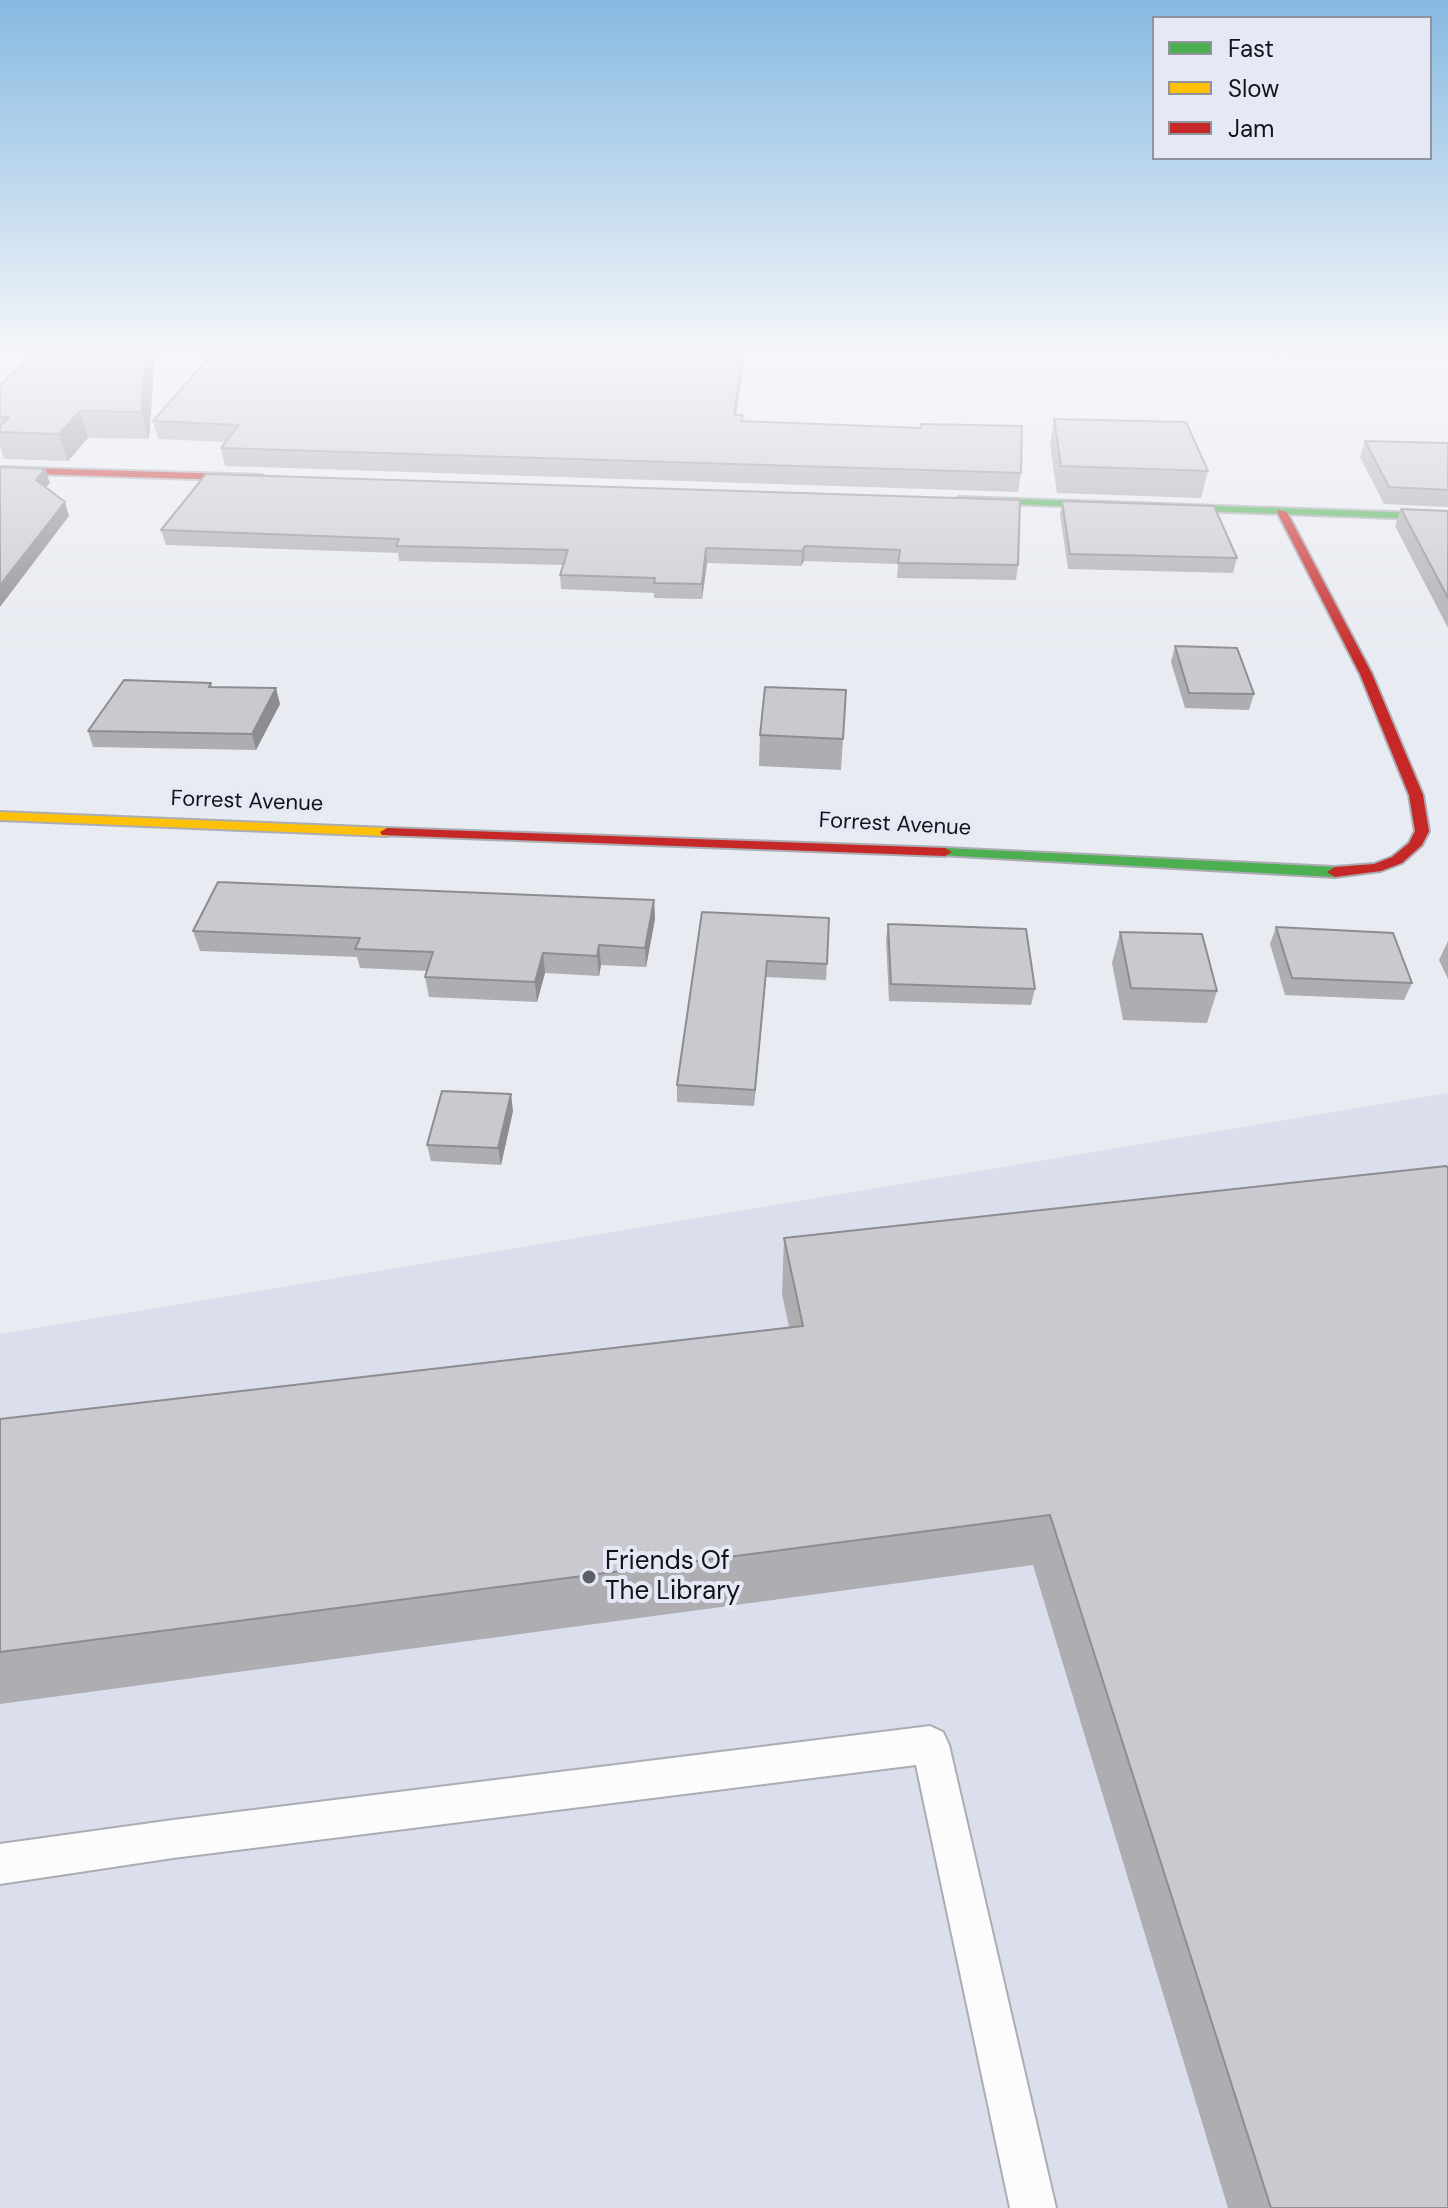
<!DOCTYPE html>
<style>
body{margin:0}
#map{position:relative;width:1448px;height:2208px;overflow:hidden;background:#e9ebf2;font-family:"DM Sans",sans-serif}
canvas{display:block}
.legend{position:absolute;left:1152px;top:16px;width:280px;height:144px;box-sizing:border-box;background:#e5e9f6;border:2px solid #91939d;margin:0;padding:10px 14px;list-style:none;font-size:24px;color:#121318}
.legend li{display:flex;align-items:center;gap:16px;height:40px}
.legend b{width:40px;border:2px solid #91939d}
</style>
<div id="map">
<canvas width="1448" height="2208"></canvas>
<ul class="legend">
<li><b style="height:10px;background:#4caf50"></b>Fast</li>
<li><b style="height:10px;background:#ffc107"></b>Slow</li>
<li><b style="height:10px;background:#c62828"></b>Jam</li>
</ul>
</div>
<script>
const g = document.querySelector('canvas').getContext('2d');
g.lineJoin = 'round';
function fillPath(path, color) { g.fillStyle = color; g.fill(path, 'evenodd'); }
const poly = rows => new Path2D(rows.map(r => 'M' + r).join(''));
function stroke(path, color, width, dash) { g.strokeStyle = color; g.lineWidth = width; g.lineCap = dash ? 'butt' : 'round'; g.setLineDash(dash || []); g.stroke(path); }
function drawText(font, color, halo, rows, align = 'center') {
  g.font = font + ' "DM Sans",sans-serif'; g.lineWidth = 8; g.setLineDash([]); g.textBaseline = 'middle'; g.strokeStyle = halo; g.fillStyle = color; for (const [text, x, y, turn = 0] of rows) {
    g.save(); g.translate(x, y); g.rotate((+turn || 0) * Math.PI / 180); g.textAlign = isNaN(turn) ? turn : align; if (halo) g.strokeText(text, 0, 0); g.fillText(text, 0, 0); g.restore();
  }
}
const built = poly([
 [1448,1093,1448,2208,0,2208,0,1334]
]);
const lane = poly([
 [930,1726,943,1732,949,1745,1056,2208,1010,2208,916,1765,173,1858,0,1884,0,1844,173,1820,930,1726]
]);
const fast = poly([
 [959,497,1448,514,1448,520,955,502,954,500,959,497],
 [945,848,1335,867,1343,872,1335,877,940,855,938,852,945,848]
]);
const slow = poly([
 [0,812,387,828,394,832,387,836,0,820,0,812]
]);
const jam = poly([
 [0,467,262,475,267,478,262,481,0,473,0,467],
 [1278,510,1287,512,1372,674,1423,795,1429,831,1422,845,1402,863,1381,871,1335,877,1327,872,1335,867,1374,864,1392,857,1409,843,1415,831,1409,795,1360,674,1277,512,1278,510],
 [387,828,945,848,952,852,945,856,382,835,380,832,387,828]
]);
const wall = poly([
 [27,353,155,353,149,439,88,438,68,461,4,459,0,447,0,385,23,367],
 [745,353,736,415,742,421,1021,473,1018,492,225,466,221,448,226,442,158,439,153,421],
 [1218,353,1448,353,1448,358],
 [1054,419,1208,471,1201,498,1057,493,1050,445],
 [1365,441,1448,443,1448,507,1384,504,1360,457],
 [1020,500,1018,565,1016,580,897,578,898,564,804,561,801,566,707,563,702,599,654,598,654,593,561,589,560,575,563,565,399,561,398,553,166,545,161,530],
 [1062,501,1237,558,1233,573,1068,569,1060,515],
 [1401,509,1448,511,1448,628,1395,526],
 [1175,646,1254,694,1249,710,1185,708,1171,662],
 [211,683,212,687,280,704,256,750,93,747,88,731],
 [846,690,841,770,759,766,760,735],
 [654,900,655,919,646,967,601,965,599,976,545,973,537,1002,429,997,425,977,427,971,360,968,357,957,200,951,193,931],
 [702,912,829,918,826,980,766,977,754,1106,677,1102,677,1085],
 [888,924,1035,989,1031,1005,889,1001,886,940],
 [1276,927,1412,983,1404,1000,1285,995,1270,944],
 [1120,932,1217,991,1207,1023,1123,1020,1112,963],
 [1448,941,1448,979,1439,960],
 [513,1111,501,1165,431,1161,427,1145],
 [1446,1166,1448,2208,1228,2208,1033,1565,0,1704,0,1419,789,1327,782,1294,784,1238]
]);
const shadedWall = poly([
 [146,353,155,353,149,439,141,412],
 [743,353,745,353,733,433,734,415],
 [80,411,88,438,68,461,59,434],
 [45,469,50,483,41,493,36,480],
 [65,502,69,516,0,607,0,585],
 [805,546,804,561,801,566,802,551],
 [706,548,707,563,702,599,702,584],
 [276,688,280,704,256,750,252,734],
 [654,900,655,919,646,967,645,948],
 [599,945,601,965,599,976,597,956],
 [543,953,545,973,537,1002,535,982],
 [767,961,766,977,754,1106,755,1090],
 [511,1094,513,1111,501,1165,498,1148]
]);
const building = poly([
 [27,353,146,353,141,412,80,411,59,434,0,432,0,426,9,417,0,417,0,385,19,367,23,367,27,353],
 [213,353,743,353,734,415,743,415,741,421,921,428,921,424,1022,426,1021,473,221,448,239,425,153,421,213,353],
 [1054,419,1186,422,1208,471,1061,466,1054,419],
 [1365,441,1448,443,1448,490,1389,487,1365,441],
 [0,467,45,469,36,480,65,502,0,585,0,515,1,514,0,514,0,467],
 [206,474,1020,500,1018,565,898,563,900,550,805,546,802,551,706,548,702,584,654,583,655,578,560,575,568,550,396,546,399,539,161,530,206,474],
 [1062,501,1214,506,1237,558,1070,554,1062,501],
 [1401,509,1448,511,1448,598,1401,509],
 [1175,646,1237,648,1254,694,1189,693,1175,646],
 [124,680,211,683,209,687,276,688,252,734,88,731,124,680],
 [765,687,846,690,843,739,760,735,765,687],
 [218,882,654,900,645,948,599,945,597,956,543,953,535,982,425,977,433,952,355,949,360,938,193,931,218,882],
 [702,912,829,918,827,964,767,961,755,1090,677,1085,702,912],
 [888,924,1026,929,1035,989,891,984,888,924],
 [1276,927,1393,933,1412,983,1292,978,1276,927],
 [1120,932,1202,934,1217,991,1131,988,1120,932],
 [442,1091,511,1094,498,1148,427,1145,442,1091],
 [1446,1166,1448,1168,1448,2208,1271,2208,1050,1515,0,1652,0,1419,803,1326,784,1238,1446,1166]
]);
const markers = [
 [589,1577,8,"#5d5f64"]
];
const streetNames = [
 ["Forrest Avenue",247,802,2],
 ["Forrest Avenue",895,825,3]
];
const nearPoinames = [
 ["Friends Of",605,1562],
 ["The Library",605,1592]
];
fillPath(built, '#dbdfed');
stroke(lane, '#acadb3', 4);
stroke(fast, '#acadb3', 4);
stroke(slow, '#acadb3', 4);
stroke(jam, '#acadb3', 4);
fillPath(lane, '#fcfcfd');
fillPath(fast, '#4caf50');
fillPath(slow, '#ffc107');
fillPath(jam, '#c62828');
fillPath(wall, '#adadb2');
fillPath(shadedWall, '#8d8d91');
fillPath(building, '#c9c9cf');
stroke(building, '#8d8d91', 2);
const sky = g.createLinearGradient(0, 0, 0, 662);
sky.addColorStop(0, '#86b9e1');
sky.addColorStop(0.53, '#f5f6f9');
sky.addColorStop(1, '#f5f6f900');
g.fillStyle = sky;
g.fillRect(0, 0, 1448, 662);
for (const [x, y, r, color] of markers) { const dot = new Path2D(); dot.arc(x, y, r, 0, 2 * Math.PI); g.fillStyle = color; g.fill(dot); stroke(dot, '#e5e9f6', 3); }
drawText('22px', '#121318', '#e5e9f6', streetNames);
drawText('26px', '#121318', '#e5e9f6', nearPoinames, 'left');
</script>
